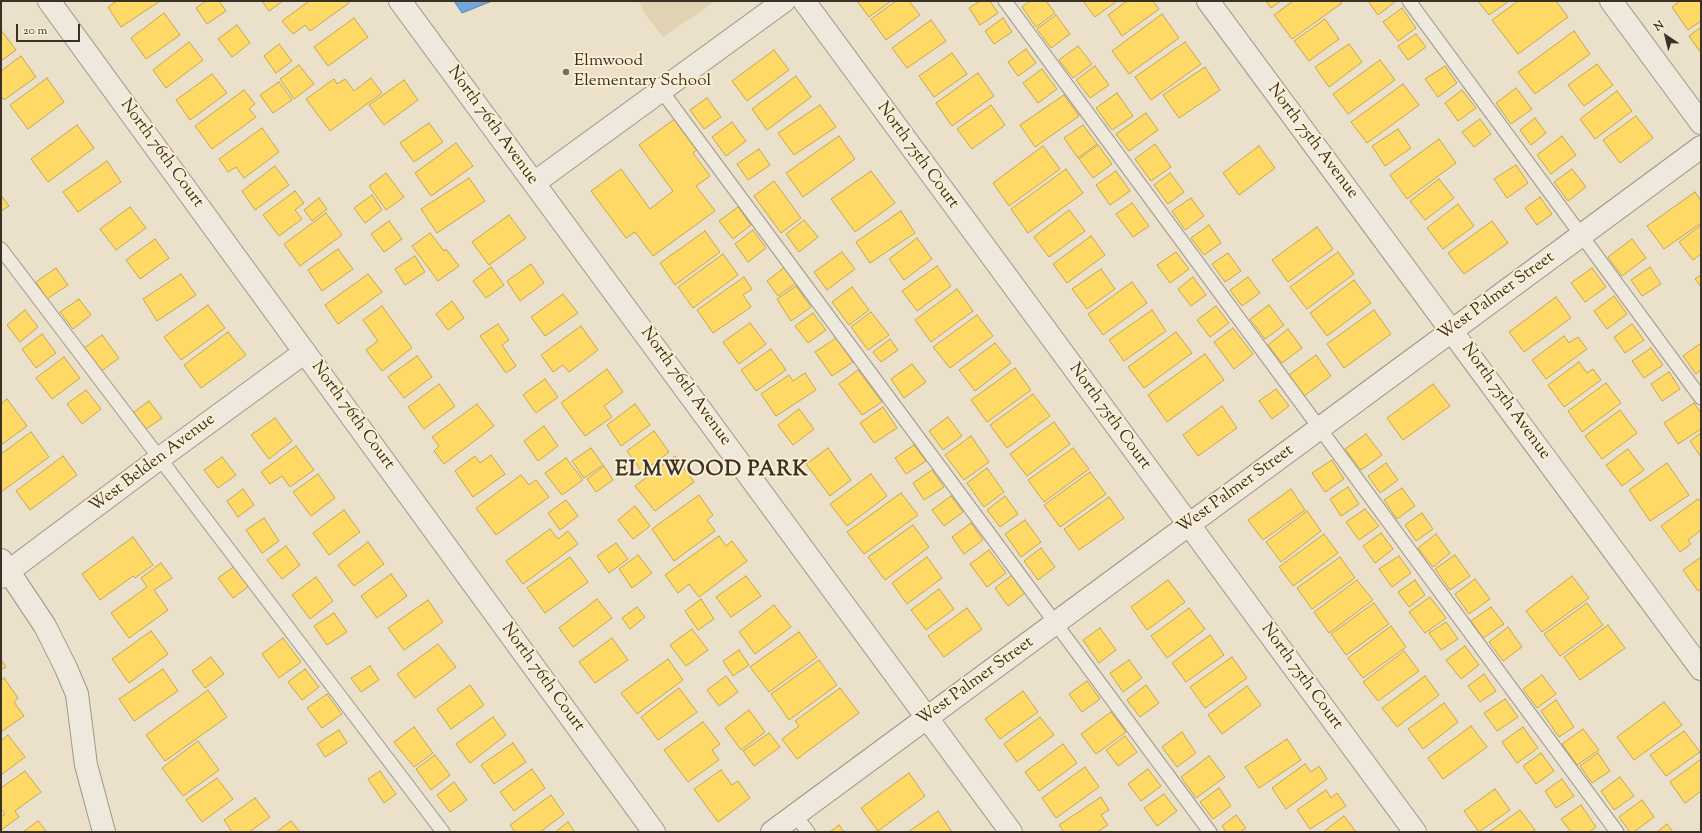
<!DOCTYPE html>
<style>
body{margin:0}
#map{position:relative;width:1702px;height:833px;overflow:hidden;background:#ebe0c9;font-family:"Sorts Mill Goudy",serif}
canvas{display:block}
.frame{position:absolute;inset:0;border:2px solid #393026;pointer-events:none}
.north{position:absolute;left:1646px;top:16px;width:40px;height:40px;-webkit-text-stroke:3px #fcefd2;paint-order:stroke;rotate:325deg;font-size:11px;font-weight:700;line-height:16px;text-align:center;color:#393026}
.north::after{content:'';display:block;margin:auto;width:14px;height:18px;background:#393026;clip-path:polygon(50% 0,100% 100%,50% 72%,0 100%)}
.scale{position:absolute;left:16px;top:24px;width:64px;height:18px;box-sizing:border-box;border:2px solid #393026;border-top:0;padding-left:5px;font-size:12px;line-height:14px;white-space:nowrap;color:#393026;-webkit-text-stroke:3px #fcefd2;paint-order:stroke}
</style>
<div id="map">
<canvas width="1702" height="833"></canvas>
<div class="frame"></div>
<div class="north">N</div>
<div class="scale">20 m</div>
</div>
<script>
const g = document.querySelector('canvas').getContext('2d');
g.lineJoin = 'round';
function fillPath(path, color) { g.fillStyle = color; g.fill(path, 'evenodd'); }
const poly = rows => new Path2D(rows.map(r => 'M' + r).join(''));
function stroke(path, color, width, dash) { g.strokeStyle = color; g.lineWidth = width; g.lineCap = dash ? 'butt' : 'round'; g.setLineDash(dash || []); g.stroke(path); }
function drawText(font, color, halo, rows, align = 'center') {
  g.font = font + ' "Sorts Mill Goudy",serif'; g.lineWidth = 4; g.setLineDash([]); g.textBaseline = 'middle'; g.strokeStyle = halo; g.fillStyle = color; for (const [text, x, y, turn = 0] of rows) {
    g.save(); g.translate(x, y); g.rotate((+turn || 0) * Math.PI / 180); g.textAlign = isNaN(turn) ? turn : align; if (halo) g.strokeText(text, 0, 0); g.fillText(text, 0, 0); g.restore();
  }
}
const green = poly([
 [638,1,716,1,663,37,645,14]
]);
const homes = poly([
 [117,1,160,1,121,27,108,7,117,1],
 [206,1,219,1,226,11,207,24,196,8,206,1],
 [262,1,283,1,269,11,262,1],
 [309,1,348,1,349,3,310,31,305,25,293,34,282,21,309,1],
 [857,1,891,1,869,17,857,1],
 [896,1,909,1,920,15,886,40,871,19,896,1],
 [980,1,990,1,998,13,980,25,969,8,980,1],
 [1030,1,1046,1,1055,13,1036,27,1022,7,1030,1],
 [1083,1,1117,1,1095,17,1083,1],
 [1127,1,1153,1,1159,9,1122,36,1108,15,1127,1],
 [1266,1,1281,1,1271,8,1266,1],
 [1293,1,1340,1,1342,3,1292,39,1274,15,1293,1],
 [1368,1,1394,1,1395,2,1378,15,1368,1],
 [1478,1,1509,1,1489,15,1478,1],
 [1518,1,1556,1,1568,17,1518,54,1492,20,1518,1],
 [1680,1,1701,1,1701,21,1688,30,1672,7,1680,1],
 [1402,8,1416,28,1398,41,1383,22,1402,8],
 [164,13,180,35,146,59,131,38,164,13],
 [1162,14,1179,38,1129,74,1112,51,1162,14],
 [1056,15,1070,34,1051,48,1037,29,1056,15],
 [354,18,368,37,328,66,314,47,354,18],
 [1003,18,1012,32,994,44,985,31,1003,18],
 [1325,19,1339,39,1309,61,1294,41,1325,19],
 [931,20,946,41,907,68,892,48,931,20],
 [237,25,250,43,232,57,218,39,237,25],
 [1701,27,1701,53,1689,36,1701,27],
 [1,30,16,50,1,61,1,30],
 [1574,31,1590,54,1535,94,1518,72,1574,31],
 [1416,34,1426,47,1408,60,1398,46,1416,34],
 [189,42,203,60,166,88,153,70,189,42],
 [1185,42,1201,64,1151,100,1135,77,1185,42],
 [279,44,292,61,276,73,264,56,279,44],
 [1349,44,1362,62,1329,87,1315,67,1349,44],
 [1078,46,1092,64,1073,78,1059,60,1078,46],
 [1026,49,1036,63,1018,76,1008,62,1026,49],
 [774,50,789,70,747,101,732,81,774,50],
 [952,53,967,74,934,97,919,76,952,53],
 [21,56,36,77,4,100,1,96,1,71,21,56],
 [1380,60,1395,80,1348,114,1333,94,1380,60],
 [1597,64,1613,85,1584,106,1568,85,1597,64],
 [299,65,314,84,294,99,280,79,299,65],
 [1095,66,1109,85,1090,98,1076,80,1095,66],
 [1445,66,1457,83,1438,97,1425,79,1445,66],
 [1205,67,1220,90,1179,118,1163,95,1205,67],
 [1042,69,1057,89,1038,103,1023,83,1042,69],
 [978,73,994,96,952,126,936,103,978,73],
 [212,74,227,93,190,120,176,100,212,74],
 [796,76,811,97,767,130,752,109,796,76],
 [47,78,64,102,28,129,10,105,47,78],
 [371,78,382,93,330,131,306,99,334,79,337,84,345,79,354,91,371,78],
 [404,80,418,100,384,125,369,105,404,80],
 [279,82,292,100,273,113,260,95,279,82],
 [1403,84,1419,105,1367,143,1351,122,1403,84],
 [1516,88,1532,109,1511,124,1496,103,1516,88],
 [244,90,255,104,249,109,256,117,212,149,195,126,244,90],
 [1462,90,1476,108,1458,121,1445,103,1462,90],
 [1617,91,1632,111,1595,139,1580,119,1617,91],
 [1117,93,1133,116,1112,130,1096,108,1117,93],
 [1064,95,1079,116,1035,147,1020,125,1064,95],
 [707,98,721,117,704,129,690,110,707,98],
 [820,105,836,127,794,155,778,133,820,105],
 [991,105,1005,125,972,149,957,129,991,105],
 [1146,113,1158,130,1129,151,1116,134,1146,113],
 [1636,116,1653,138,1620,163,1603,140,1636,116],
 [676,118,698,149,693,153,710,176,696,186,715,211,653,256,635,232,626,238,591,191,621,169,650,209,673,191,639,145,676,118],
 [1535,118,1546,133,1531,145,1520,130,1535,118],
 [1480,119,1491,134,1474,147,1462,132,1480,119],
 [732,122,746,141,726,156,712,137,732,122],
 [429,123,443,142,414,162,400,143,429,123],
 [77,125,94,148,48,182,31,159,77,125],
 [1083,125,1097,144,1078,158,1064,138,1083,125],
 [262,128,279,152,244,178,236,167,228,172,219,159,262,128],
 [1398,129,1411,148,1385,166,1372,146,1398,129],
 [839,136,855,159,803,197,786,173,839,136],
 [1562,136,1576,155,1551,174,1537,155,1562,136],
 [1439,139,1456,163,1407,199,1390,175,1439,139],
 [456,143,473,166,431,196,415,173,456,143],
 [1155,144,1171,167,1151,181,1135,159,1155,144],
 [1098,145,1112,164,1093,178,1079,159,1098,145],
 [1043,146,1060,169,1009,206,993,183,1043,146],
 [1259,146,1275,168,1239,195,1223,173,1259,146],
 [759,149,770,165,748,180,737,164,759,149],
 [107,161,121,182,78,212,63,192,107,161],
 [1516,165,1528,183,1507,198,1494,179,1516,165],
 [275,166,289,185,255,210,242,191,275,166],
 [1066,169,1083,193,1028,233,1011,209,1066,169],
 [1572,169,1586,187,1568,201,1554,182,1572,169],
 [871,171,895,203,855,232,831,199,871,171],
 [1116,171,1130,191,1110,205,1096,185,1116,171],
 [386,173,404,197,386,210,369,186,386,173],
 [1170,173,1184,192,1168,204,1154,185,1170,173],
 [469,178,485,201,437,233,421,209,469,178],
 [1439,179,1454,198,1425,220,1410,201,1439,179],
 [774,181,801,218,781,233,754,196,774,181],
 [295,191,304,203,295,210,302,219,279,236,263,215,295,191],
 [1695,192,1701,201,1701,223,1664,249,1647,226,1695,192],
 [1,195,9,206,1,211,1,195],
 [372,195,382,210,365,223,354,208,372,195],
 [1540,197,1552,214,1537,225,1525,208,1540,197],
 [319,198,327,209,312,221,304,210,319,198],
 [1191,198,1204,216,1185,230,1172,211,1191,198],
 [1132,203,1149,226,1133,237,1116,214,1132,203],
 [1458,204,1474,226,1443,249,1427,228,1458,204],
 [130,207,146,228,116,250,100,229,130,207],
 [738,207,751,225,733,239,719,221,738,207],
 [1069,210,1085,231,1049,257,1034,237,1069,210],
 [901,211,915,233,870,263,856,242,901,211],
 [326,213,342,235,300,266,284,244,326,213],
 [509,215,526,238,489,265,472,242,509,215],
 [804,220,818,237,799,252,786,234,804,220],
 [389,221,402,239,384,252,371,234,389,221],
 [1492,221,1508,243,1464,274,1448,253,1492,221],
 [1209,225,1221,243,1204,255,1191,238,1209,225],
 [1701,225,1701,254,1693,260,1679,242,1701,225],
 [1317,227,1333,249,1288,282,1272,260,1317,227],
 [753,230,766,248,748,262,735,244,753,230],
 [705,231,720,252,675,285,660,263,705,231],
 [430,233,444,251,446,249,459,266,438,281,412,246,430,233],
 [1091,236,1105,255,1067,283,1053,264,1091,236],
 [917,238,932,259,904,280,889,259,917,238],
 [155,239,169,258,140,279,126,260,155,239],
 [1632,239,1646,258,1622,276,1608,257,1632,239],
 [338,249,353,269,322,291,308,270,338,249],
 [842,252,855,269,827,290,814,272,842,252],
 [1176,252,1189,269,1170,283,1157,265,1176,252],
 [1338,252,1354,274,1307,309,1290,287,1338,252],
 [1228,253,1241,271,1225,282,1212,264,1228,253],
 [723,254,738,275,693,308,678,287,723,254],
 [415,256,425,272,405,285,395,269,415,256],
 [531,264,544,283,520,301,507,281,531,264],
 [937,266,951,286,917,311,902,291,937,266],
 [491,267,504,285,486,298,473,281,491,267],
 [785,267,796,283,778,296,767,281,785,267],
 [1650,267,1661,284,1642,296,1631,280,1650,267],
 [56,268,68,285,47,299,36,282,56,268],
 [1592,268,1606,287,1585,302,1571,283,1592,268],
 [1101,269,1115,289,1087,309,1072,289,1101,269],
 [181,274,196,295,157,321,143,299,181,274],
 [368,274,382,292,338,324,325,305,368,274],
 [1701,275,1701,287,1695,279,1701,275],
 [744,277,752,289,743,295,751,307,713,333,697,310,744,277],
 [1193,277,1206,295,1191,306,1178,289,1193,277],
 [1248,277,1260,293,1242,306,1230,290,1248,277],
 [1354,280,1371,303,1327,336,1310,313,1354,280],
 [1132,282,1147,303,1103,335,1088,314,1132,282],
 [796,286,811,307,791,321,777,299,796,286],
 [852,287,869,310,849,325,832,302,852,287],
 [957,289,973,311,931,342,915,320,957,289],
 [563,294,578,313,545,336,531,317,563,294],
 [1614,296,1627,314,1607,329,1594,311,1614,296],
 [1556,297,1571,318,1524,352,1509,332,1556,297],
 [79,299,91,315,73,329,60,312,79,299],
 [452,301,464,318,448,330,436,314,452,301],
 [208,305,225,328,181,360,164,337,208,305],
 [1269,305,1284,325,1265,339,1250,319,1269,305],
 [382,306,412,348,382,371,366,350,378,341,363,320,382,306],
 [1216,306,1229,323,1210,337,1197,320,1216,306],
 [25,310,38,327,20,342,7,325,25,310],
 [1152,310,1166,331,1124,361,1109,340,1152,310],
 [1374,310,1391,334,1344,368,1327,344,1374,310],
 [871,312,889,335,868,350,851,327,871,312],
 [813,313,826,330,808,343,795,326,813,313],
 [977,315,993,336,950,368,933,347,977,315],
 [750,323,766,344,739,364,723,342,750,323],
 [498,324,509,340,502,345,516,366,506,373,480,336,498,324],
 [1632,324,1644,340,1625,353,1614,337,1632,324],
 [581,326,598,350,569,372,563,365,553,372,541,355,581,326],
 [1233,328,1253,354,1234,369,1214,342,1233,328],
 [1288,329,1302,348,1282,363,1268,345,1288,329],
 [228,332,246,355,201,388,184,365,228,332],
 [1176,332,1192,353,1144,388,1128,367,1176,332],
 [42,334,56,353,36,368,22,349,42,334],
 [102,335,119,358,100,372,83,349,102,335],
 [1564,336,1569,343,1578,337,1587,349,1546,379,1532,360,1564,336],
 [836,338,853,362,832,376,815,352,836,338],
 [890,339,898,350,881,362,873,352,890,339],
 [995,343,1011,363,975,391,959,370,995,343],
 [1701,343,1701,370,1696,374,1683,356,1701,343],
 [1651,348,1663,365,1644,378,1632,361,1651,348],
 [771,349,786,370,756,391,741,370,771,349],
 [1205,354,1224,380,1167,422,1148,395,1205,354],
 [1316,355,1331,376,1304,396,1289,375,1316,355],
 [417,356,432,377,404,398,388,377,417,356],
 [64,357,80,378,52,399,36,378,64,357],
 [1579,362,1587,373,1593,369,1601,380,1564,407,1548,385,1579,362],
 [912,364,926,382,904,398,891,379,912,364],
 [1015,368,1031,390,987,422,971,400,1015,368],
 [607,369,623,392,604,406,612,417,585,436,561,403,607,369],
 [858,370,882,402,862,415,839,384,858,370],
 [1669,372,1680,389,1662,401,1651,384,1669,372],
 [805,373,816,390,776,416,761,394,789,375,793,381,805,373],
 [545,379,558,397,536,413,523,395,545,379],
 [1606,383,1621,403,1582,432,1568,411,1606,383],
 [439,384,455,406,424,429,408,407,439,384],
 [1433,384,1450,406,1403,440,1387,418,1433,384],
 [1276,389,1289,406,1272,419,1259,401,1276,389],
 [86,390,101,409,82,424,67,404,86,390],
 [1033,394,1050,416,1007,448,990,425,1033,394],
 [7,399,27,426,1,445,1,404,7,399],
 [149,401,162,418,142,432,130,415,149,401],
 [1694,403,1701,413,1701,429,1678,444,1664,423,1694,403],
 [477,404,494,426,444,464,434,451,439,446,432,437,477,404],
 [635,404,650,425,621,446,607,425,635,404],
 [1222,406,1237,428,1198,456,1183,435,1222,406],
 [883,407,897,428,874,443,860,423,883,407],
 [799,409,814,429,793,445,778,425,799,409],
 [1620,410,1637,433,1602,459,1585,436,1620,410],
 [948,417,962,436,943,450,929,431,948,417],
 [275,418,292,441,269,459,251,435,275,418],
 [1054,422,1070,444,1027,476,1010,454,1054,422],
 [544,426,558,446,538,461,524,441,544,426],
 [654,431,669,452,642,472,627,451,654,431],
 [31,432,49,457,1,492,1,454,31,432],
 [1701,433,1701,457,1690,441,1701,433],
 [1366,434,1382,455,1361,470,1345,449,1366,434],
 [971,436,989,462,964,480,945,455,971,436],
 [914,445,926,461,906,474,895,458,914,445],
 [296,446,314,470,290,487,282,476,270,484,261,472,296,446],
 [591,448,603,465,584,478,572,461,591,448],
 [828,448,851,480,830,496,806,464,828,448],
 [1073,448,1089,469,1044,502,1028,480,1073,448],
 [1628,449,1644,470,1622,486,1606,465,1628,449],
 [491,455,505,474,473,497,455,471,475,456,480,463,491,455],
 [63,456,77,475,30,510,16,491,63,456],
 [675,456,694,482,655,511,635,486,675,456],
 [222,457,236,475,218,488,204,470,222,457],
 [566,458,583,480,562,495,545,473,566,458],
 [1332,460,1344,479,1325,492,1312,473,1332,460],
 [1386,463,1398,480,1380,493,1368,476,1386,463],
 [1667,463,1689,495,1650,521,1629,490,1667,463],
 [604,466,613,480,596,492,587,479,604,466],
 [987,468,1004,492,984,507,967,483,987,468],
 [932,470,944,487,924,500,913,483,932,470],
 [1090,472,1106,494,1060,527,1044,505,1090,472],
 [318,474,335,498,311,516,293,492,318,474],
 [871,474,887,496,847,526,830,504,871,474],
 [521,475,529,485,536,480,549,497,496,535,476,508,521,475],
 [1348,487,1359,504,1341,516,1330,499,1348,487],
 [1402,488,1415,506,1397,519,1384,500,1402,488],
 [243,489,254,505,238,517,227,501,243,489],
 [1291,489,1305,510,1263,540,1248,520,1291,489],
 [901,493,918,515,864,554,847,532,901,493],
 [699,495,713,515,707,520,715,531,674,561,652,529,699,495],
 [951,496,963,512,944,526,932,510,951,496],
 [1005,496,1018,514,1000,527,987,510,1005,496],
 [1109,497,1124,518,1079,550,1064,529,1109,497],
 [1698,499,1701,502,1701,530,1688,540,1691,544,1680,552,1661,526,1698,499],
 [566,500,578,516,560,530,548,513,566,500],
 [635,506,650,526,633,539,618,520,635,506],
 [1365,509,1379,526,1359,540,1346,522,1365,509],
 [344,510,360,532,329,555,313,533,344,510],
 [1307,511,1321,531,1281,562,1266,542,1307,511],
 [1422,513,1433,529,1416,541,1405,525,1422,513],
 [264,518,279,541,262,553,246,530,264,518],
 [1025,520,1041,542,1021,557,1005,534,1025,520],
 [971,523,983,540,964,554,952,537,971,523],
 [913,525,929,547,885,580,868,557,913,525],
 [550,529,558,539,568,531,578,544,523,584,506,561,550,529],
 [1381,533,1393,549,1375,563,1363,546,1381,533],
 [1324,534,1338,553,1293,586,1279,567,1324,534],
 [1436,534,1450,553,1433,567,1418,548,1436,534],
 [719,536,726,546,732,541,747,561,699,597,689,584,678,593,665,575,719,536],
 [133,537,153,565,135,578,133,576,100,600,82,574,133,537],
 [368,542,384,564,354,586,338,565,368,542],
 [616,543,628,559,609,573,597,556,616,543],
 [286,546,300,565,282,579,267,560,286,546],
 [1041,548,1055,567,1038,580,1024,561,1041,548],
 [989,550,1006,573,987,587,970,564,989,550],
 [638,555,652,573,632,588,619,569,638,555],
 [1455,555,1470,576,1450,590,1435,569,1455,555],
 [1399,556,1411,573,1392,587,1379,569,1399,556],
 [570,557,588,582,545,613,527,588,570,557],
 [927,557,942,578,907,604,892,583,927,557],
 [1340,557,1355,578,1312,609,1297,588,1340,557],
 [1701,557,1701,589,1698,591,1683,570,1701,557],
 [161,563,172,578,154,590,168,610,129,638,111,613,147,587,141,578,161,563],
 [239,563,253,583,233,598,218,578,239,563],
 [391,574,407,596,377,618,361,596,391,574],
 [1012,575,1025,593,1008,606,995,588,1012,575],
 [746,576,761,596,731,617,716,597,746,576],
 [1572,576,1589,598,1542,632,1526,611,1572,576],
 [316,577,333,601,310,619,292,595,316,577],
 [1475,579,1490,599,1469,614,1455,594,1475,579],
 [1168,580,1185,602,1147,630,1131,607,1168,580],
 [1357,580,1373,600,1329,633,1314,612,1357,580],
 [1415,580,1425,595,1409,607,1398,592,1415,580],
 [939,589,954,609,926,630,911,610,939,589],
 [1430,597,1446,618,1425,633,1409,612,1430,597],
 [597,599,612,618,573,647,559,628,597,599],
 [701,599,714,619,698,630,685,611,701,599],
 [428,600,443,622,404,650,388,628,428,600],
 [1374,603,1389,624,1346,655,1331,634,1374,603],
 [1587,603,1603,625,1560,656,1544,634,1587,603],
 [774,605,791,627,755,654,739,632,774,605],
 [637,607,645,617,630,629,622,618,637,607],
 [1491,607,1504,624,1483,638,1471,621,1491,607],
 [967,608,982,629,944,657,928,636,967,608],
 [1189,608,1205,629,1167,658,1151,636,1189,608],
 [334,613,347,632,327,645,314,626,334,613],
 [1446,622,1458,639,1441,650,1429,633,1446,622],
 [1608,625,1625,648,1580,680,1564,657,1608,625],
 [1391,626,1406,647,1363,678,1348,658,1391,626],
 [1508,627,1522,647,1503,661,1489,642,1508,627],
 [1100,628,1116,650,1099,663,1083,640,1100,628],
 [692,629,708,650,686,666,670,645,692,629],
 [151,631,168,654,129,683,112,659,151,631],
 [799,632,817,657,769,692,750,667,799,632],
 [1210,635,1224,655,1186,682,1172,663,1210,635],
 [283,638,301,662,279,678,262,654,283,638],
 [612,638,628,660,595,683,579,662,612,638],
 [438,644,456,667,415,698,397,674,438,644],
 [1465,646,1479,665,1461,679,1446,660,1465,646],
 [739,650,749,665,733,676,723,661,739,650],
 [1404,651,1419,671,1378,701,1363,682,1404,651],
 [211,657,224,674,205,688,192,671,211,657],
 [1232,657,1247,678,1205,708,1190,687,1232,657],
 [668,659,683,680,637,714,621,693,668,659],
 [1,660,6,667,1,670,1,660],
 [819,660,837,685,789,720,771,694,819,660],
 [1129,660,1142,678,1123,692,1110,673,1129,660],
 [370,666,379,680,361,692,351,678,370,666],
 [163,669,178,691,134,721,119,699,163,669],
 [305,669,319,687,302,700,288,682,305,669],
 [1484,674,1496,691,1480,702,1468,686,1484,674],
 [1542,675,1556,694,1537,708,1523,689,1542,675],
 [726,676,738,692,719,706,707,690,726,676],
 [1425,676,1439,695,1397,727,1382,708,1425,676],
 [4,678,18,698,14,702,24,716,1,732,1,680,4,678],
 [1087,681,1100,699,1082,712,1069,694,1087,681],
 [470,685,484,705,451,729,437,709,470,685],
 [1146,685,1159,703,1140,717,1127,700,1146,685],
 [1247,686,1261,705,1222,734,1208,715,1247,686],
 [679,688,697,712,658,740,641,717,679,688],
 [840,688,859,713,797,759,782,739,799,726,795,721,840,688],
 [208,690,227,717,165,761,146,735,208,690],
 [1023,691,1038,712,1000,739,985,719,1023,691],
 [327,694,342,714,322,728,307,708,327,694],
 [1505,699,1518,717,1497,731,1484,713,1505,699],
 [1556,700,1574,727,1559,737,1541,711,1556,700],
 [1664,702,1682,725,1634,760,1617,737,1664,702],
 [1444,703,1458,722,1423,749,1408,729,1444,703],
 [749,710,765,732,741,750,725,728,749,710],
 [1111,712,1126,732,1096,754,1081,734,1111,712],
 [493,717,506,735,470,763,456,744,493,717],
 [1040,717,1054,735,1017,762,1004,744,1040,717],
 [703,722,720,744,712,750,719,760,688,782,664,750,703,722],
 [1471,726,1487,747,1443,779,1428,758,1471,726],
 [414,727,433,753,414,767,394,742,414,727],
 [1523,727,1538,748,1517,763,1502,742,1523,727],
 [1583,729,1599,750,1577,765,1562,744,1583,729],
 [339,730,347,743,325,757,317,744,339,730],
 [1684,731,1700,752,1666,776,1650,755,1684,731],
 [1182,732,1196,753,1177,767,1162,747,1182,732],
 [769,733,780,747,754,766,743,751,769,733],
 [8,735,25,757,1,775,1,741,8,735],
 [1125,736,1137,752,1118,766,1106,750,1125,736],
 [1287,739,1301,760,1259,788,1245,767,1287,739],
 [198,741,219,770,183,796,162,768,198,741],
 [513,743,526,762,494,784,481,765,513,743],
 [1063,744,1077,763,1039,791,1025,772,1063,744],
 [1541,753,1554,771,1536,784,1523,766,1541,753],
 [1598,753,1610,771,1592,783,1580,766,1598,753],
 [435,755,450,775,431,790,416,769,435,755],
 [1209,756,1225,777,1196,798,1181,777,1209,756],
 [1701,759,1701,791,1685,803,1670,782,1701,759],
 [1305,764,1311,772,1319,766,1327,779,1286,809,1272,788,1305,764],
 [1085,767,1099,787,1056,818,1042,798,1085,767],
 [532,769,545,788,514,811,500,792,532,769],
 [1148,769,1161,786,1141,801,1128,784,1148,769],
 [721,770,732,785,738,781,750,798,718,822,694,789,721,770],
 [25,771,41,792,15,811,19,817,1,830,1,817,5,814,1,809,1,788,25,771],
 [380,771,396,794,384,803,368,779,380,771],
 [909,773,925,796,878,831,861,808,909,773],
 [1620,777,1634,796,1614,810,1601,791,1620,777],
 [217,778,233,799,202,822,186,800,217,778],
 [1562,779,1574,796,1556,808,1545,791,1562,779],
 [454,782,467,800,450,812,437,795,454,782],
 [1219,788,1231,806,1213,819,1200,802,1219,788],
 [1495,789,1510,810,1479,832,1464,811,1495,789],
 [1326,790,1331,798,1337,793,1346,806,1310,829,1297,810,1326,790],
 [1164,794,1177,811,1157,826,1144,808,1164,794],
 [551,795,564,814,540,832,515,832,510,825,551,795],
 [1101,797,1109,810,1101,815,1108,825,1097,832,1064,832,1059,825,1101,797],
 [255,798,270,817,249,832,232,832,224,820,255,798],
 [1642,800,1654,817,1634,832,1630,832,1619,817,1642,800],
 [1581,805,1596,827,1589,832,1571,832,1561,819,1581,805],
 [1520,810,1535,830,1533,832,1489,832,1520,810],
 [938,811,952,832,908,832,938,811],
 [1236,815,1246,828,1240,832,1226,832,1222,826,1236,815],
 [1344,816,1356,832,1323,832,1344,816],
 [38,821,47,832,23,832,38,821],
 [291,821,300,832,276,832,291,821],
 [568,822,575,832,555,832,568,822],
 [1667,824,1673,832,1657,832,1667,824],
 [839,825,844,832,830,832,839,825]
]);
const schools = poly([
 [454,1,492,1,462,13,454,1]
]);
const lane = poly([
 [1005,1,1617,832],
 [1409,1,1701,398],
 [661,90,1210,832],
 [1,249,443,832],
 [795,815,808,832]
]);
const street = poly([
 [49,1,654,832],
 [400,1,1011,832],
 [804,1,1415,832],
 [1208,1,1701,669],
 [1611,1,1701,123],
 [534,183,784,1],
 [1,560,45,626,66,668,77,694,86,765,104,832],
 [1,577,160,458,305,352],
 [772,832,1701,147]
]);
const markers = [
 [566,72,4,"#776e5f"]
];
const poiNames = [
 ["Elmwood",574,62],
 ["Elementary School",574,82]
];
const streetNames = [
 ["North 76th Avenue",492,126,54],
 ["North 75th Avenue",1312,142,53],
 ["North 76th Court",161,154,54],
 ["North 75th Court",917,156,54],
 ["West Palmer Street",1497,297,-36],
 ["North 76th Avenue",685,387,54],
 ["North 75th Avenue",1505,402,54],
 ["North 76th Court",352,416,54],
 ["North 75th Court",1109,417,54],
 ["West Belden Avenue",153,464,-37],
 ["West Palmer Street",1236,490,-36],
 ["North 75th Court",1301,677,54],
 ["North 76th Court",542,678,54],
 ["West Palmer Street",976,682,-36]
];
const districtNames = [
 ["ELMWOOD PARK",712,471]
];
fillPath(green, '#e1d2b3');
fillPath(homes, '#ffd966');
stroke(homes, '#c4a653', 1);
fillPath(schools, '#6fa8dc');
stroke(schools, '#5f84a5', 1);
stroke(lane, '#9e9789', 15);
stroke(street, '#9e9789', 24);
stroke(lane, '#eee8dd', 13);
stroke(street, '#eee8dd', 22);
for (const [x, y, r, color] of markers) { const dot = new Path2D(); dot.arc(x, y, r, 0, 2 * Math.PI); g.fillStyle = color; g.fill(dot); stroke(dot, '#fcefd2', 1.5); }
drawText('17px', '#393026', '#fcefd2', poiNames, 'left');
drawText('17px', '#393026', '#fcefd2', streetNames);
g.letterSpacing = '1px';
drawText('bold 21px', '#393026', '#fcefd2', districtNames);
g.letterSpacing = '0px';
</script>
